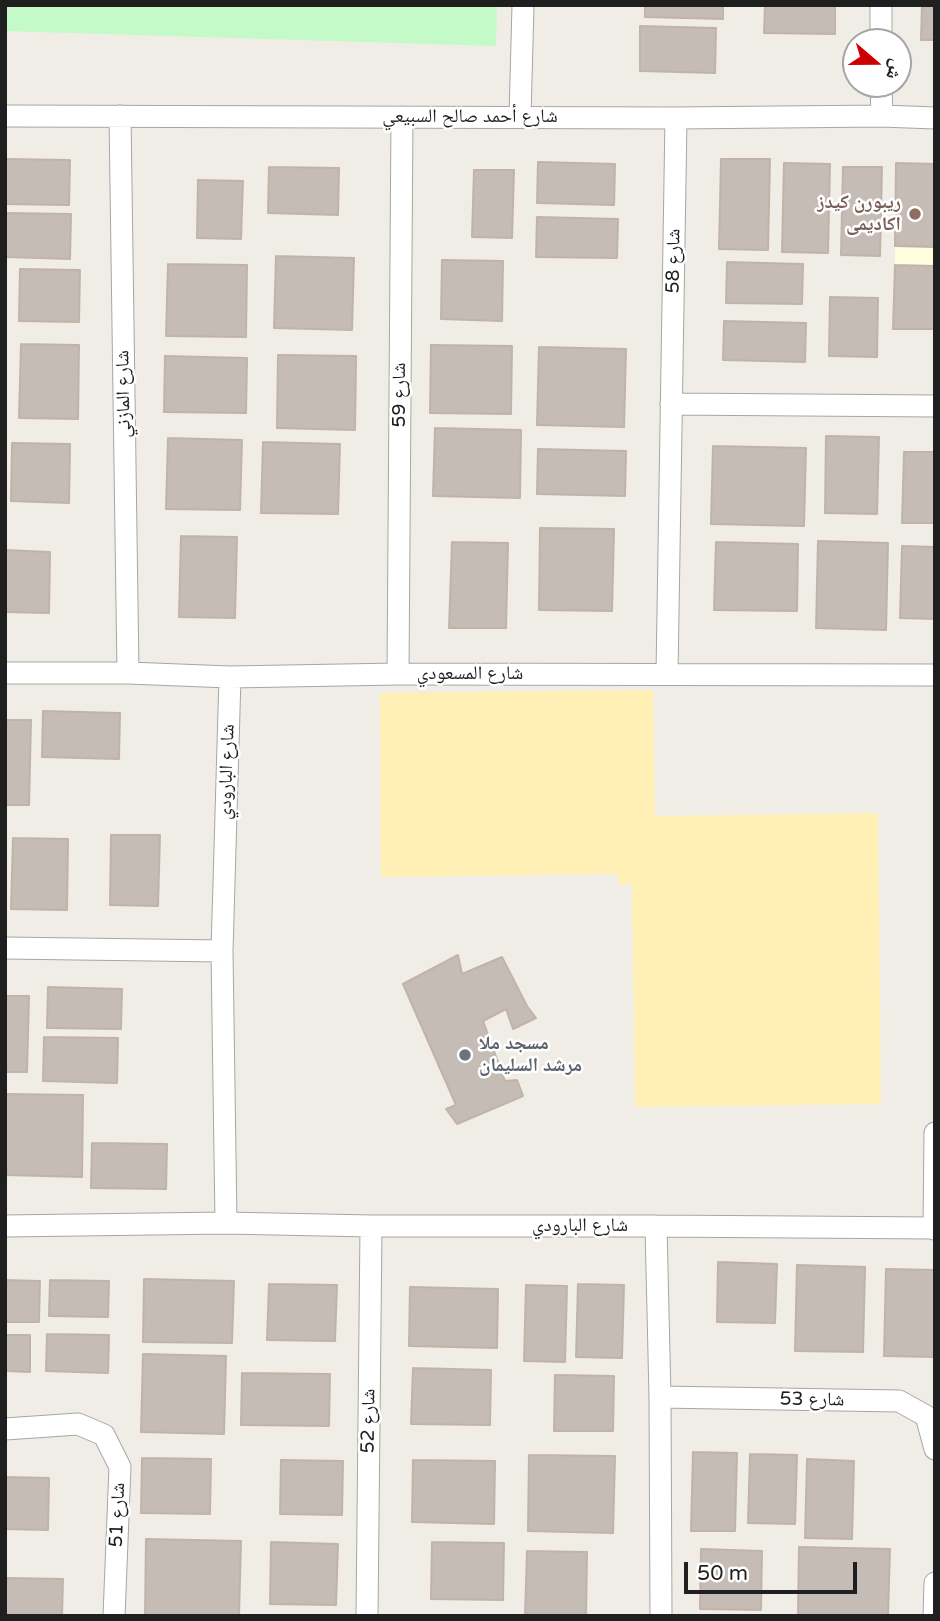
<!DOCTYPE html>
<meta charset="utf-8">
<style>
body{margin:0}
#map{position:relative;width:940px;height:1621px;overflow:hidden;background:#f0ede6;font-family:"Varela Round","Noto Naskh Arabic",sans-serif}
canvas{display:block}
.frame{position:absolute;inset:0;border:7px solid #1f1f1f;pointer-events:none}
.north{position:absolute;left:842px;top:28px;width:70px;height:70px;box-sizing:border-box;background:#fff;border:2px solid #a5a5a5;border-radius:50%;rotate:110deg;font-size:19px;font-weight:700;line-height:28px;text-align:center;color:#1f1f1f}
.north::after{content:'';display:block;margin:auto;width:24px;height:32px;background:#cf0002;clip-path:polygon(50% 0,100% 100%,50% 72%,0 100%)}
.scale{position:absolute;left:684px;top:1562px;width:173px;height:32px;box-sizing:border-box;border:4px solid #1f1f1f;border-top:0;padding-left:9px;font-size:21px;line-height:24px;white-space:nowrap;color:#1f1f1f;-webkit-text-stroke:5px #fff;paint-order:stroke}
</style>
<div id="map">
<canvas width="940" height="1621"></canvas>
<div class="frame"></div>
<div class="north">ش</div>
<div class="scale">50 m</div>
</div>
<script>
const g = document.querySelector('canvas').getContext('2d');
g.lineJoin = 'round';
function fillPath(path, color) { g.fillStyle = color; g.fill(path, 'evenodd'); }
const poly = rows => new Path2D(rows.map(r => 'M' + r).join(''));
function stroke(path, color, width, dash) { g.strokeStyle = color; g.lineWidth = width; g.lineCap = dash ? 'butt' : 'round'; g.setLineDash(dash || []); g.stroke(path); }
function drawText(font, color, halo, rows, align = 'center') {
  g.font = font + ' "Varela Round","Noto Naskh Arabic",sans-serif'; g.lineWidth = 5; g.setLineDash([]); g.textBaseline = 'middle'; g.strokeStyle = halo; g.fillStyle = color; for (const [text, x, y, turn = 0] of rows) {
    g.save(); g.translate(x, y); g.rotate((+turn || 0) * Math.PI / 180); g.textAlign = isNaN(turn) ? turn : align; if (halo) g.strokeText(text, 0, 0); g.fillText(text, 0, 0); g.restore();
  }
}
const education = poly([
 [896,163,935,163,935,265,895,265]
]);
const sand = poly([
 [653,690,655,816,878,813,881,1104,635,1107,632,884,618,885,618,874,381,877,380,693]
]);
const park = poly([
 [5,5,497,5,496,46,5,31]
]);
const building = poly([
 [645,5,723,5,723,19,645,17,645,5],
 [765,5,835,5,835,34,764,33,765,5],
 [922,5,935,5,935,40,921,40,922,5],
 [640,26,716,28,715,73,640,71,640,26],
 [5,159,70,160,69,205,5,204,5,159],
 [721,159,770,159,768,250,719,249,721,159],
 [538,162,615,164,614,205,537,203,538,162],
 [784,163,830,164,828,253,782,252,784,163],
 [896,163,935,164,935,247,895,246,896,163],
 [269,167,339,168,338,215,268,213,269,167],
 [843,167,882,167,880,256,841,255,843,167],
 [474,170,514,170,512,238,472,237,474,170],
 [198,180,243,181,241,239,197,238,198,180],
 [5,213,71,214,70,259,5,257,5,213],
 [537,217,618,219,617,258,536,257,537,217],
 [276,256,354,258,352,330,274,328,276,256],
 [442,260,503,261,502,321,441,319,442,260],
 [727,262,803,264,802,304,726,303,727,262],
 [168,264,247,265,246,337,166,336,168,264],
 [895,265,935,266,935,329,893,329,895,265],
 [20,269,80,270,79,322,19,321,20,269],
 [830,297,878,298,877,357,829,356,830,297],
 [724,321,806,323,805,362,723,360,724,321],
 [21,344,79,345,78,419,19,418,21,344],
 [431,345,512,346,511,414,430,413,431,345],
 [539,347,626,349,624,427,537,425,539,347],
 [278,355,356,356,355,430,277,428,278,355],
 [165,356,247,358,246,413,164,412,165,356],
 [435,428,521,430,520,498,433,496,435,428],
 [826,436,879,437,877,514,825,513,826,436],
 [168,438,242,440,240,510,166,509,168,438],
 [263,442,340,444,338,514,261,513,263,442],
 [12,443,70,444,69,503,11,501,12,443],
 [713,446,806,448,804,526,711,524,713,446],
 [538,449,626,451,625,496,537,494,538,449],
 [904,452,935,452,935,523,902,523,904,452],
 [540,528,614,529,612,611,539,610,540,528],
 [181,536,237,537,235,618,179,617,181,536],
 [818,541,888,543,886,630,816,628,818,541],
 [452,542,508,543,506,628,449,628,452,542],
 [716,542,798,544,797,611,714,610,716,542],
 [902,546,935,547,935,619,900,618,902,546],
 [5,550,50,552,49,613,5,612,5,550],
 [43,711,120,713,119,759,42,757,43,711],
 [5,720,31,720,29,805,5,805,5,720],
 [111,835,160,835,158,906,110,905,111,835],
 [13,838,68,839,67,910,11,909,13,838],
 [458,955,462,974,502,957,527,1006,536,1018,513,1029,506,1009,483,1021,505,1081,517,1080,523,1096,457,1124,446,1109,456,1105,403,984,458,955],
 [48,987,122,989,121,1029,47,1028,48,987],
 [5,996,29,996,27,1072,5,1072,5,996],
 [44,1037,118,1038,117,1083,43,1081,44,1037],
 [5,1094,83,1095,82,1177,5,1175,5,1094],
 [92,1143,167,1144,166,1189,91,1188,92,1143],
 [718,1262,777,1264,775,1323,717,1322,718,1262],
 [797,1265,865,1267,863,1352,795,1351,797,1265],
 [886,1269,935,1270,935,1357,884,1356,886,1269],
 [144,1279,234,1281,232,1343,143,1342,144,1279],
 [5,1280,40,1281,39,1322,5,1322,5,1280],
 [50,1280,109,1281,108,1317,49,1316,50,1280],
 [269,1284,337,1285,335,1341,267,1340,269,1284],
 [578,1284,624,1285,622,1358,576,1357,578,1284],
 [526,1285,567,1286,565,1362,524,1361,526,1285],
 [410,1287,498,1289,497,1348,409,1346,410,1287],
 [47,1334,109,1335,108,1373,46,1371,47,1334],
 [5,1335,30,1335,30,1372,5,1371,5,1335],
 [143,1354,226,1356,224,1434,141,1432,143,1354],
 [413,1368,491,1370,490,1425,411,1424,413,1368],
 [242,1373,330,1374,329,1426,241,1425,242,1373],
 [555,1375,614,1376,613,1431,554,1431,555,1375],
 [693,1452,737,1453,735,1531,691,1531,693,1452],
 [750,1454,797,1455,795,1524,748,1523,750,1454],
 [529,1455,615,1456,613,1533,528,1531,529,1455],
 [142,1458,211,1459,210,1514,141,1513,142,1458],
 [807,1459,854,1461,852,1539,805,1538,807,1459],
 [281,1460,343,1461,342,1515,280,1514,281,1460],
 [413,1460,495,1461,494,1524,412,1522,413,1460],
 [5,1477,49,1478,48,1530,5,1529,5,1477],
 [146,1539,241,1541,239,1616,145,1616,146,1539],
 [271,1542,338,1544,336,1605,270,1604,271,1542],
 [432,1542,504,1543,503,1600,431,1599,432,1542],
 [799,1547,890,1549,888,1616,798,1616,799,1547],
 [701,1549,762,1551,761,1610,700,1609,701,1549],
 [527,1551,587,1552,586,1616,525,1616,527,1551],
 [5,1578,63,1579,62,1616,5,1616,5,1578]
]);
const street = poly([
 [881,5,881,42],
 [881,84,882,116],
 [5,116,676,118,882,116,935,118],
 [120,116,128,673],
 [520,117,523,5],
 [671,404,935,406],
 [5,673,128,673,230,677,398,674,935,675],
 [398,674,402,117],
 [667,674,676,118],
 [5,948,222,951],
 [226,1223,222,951,230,677],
 [5,1226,226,1223,371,1226,656,1226,935,1228],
 [656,1226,660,1397,661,1616],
 [934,1229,935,1133],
 [660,1397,899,1401,926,1416,935,1449],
 [5,1429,78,1424,104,1435,120,1467,114,1616],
 [367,1616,371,1226],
 [934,1616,935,1583]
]);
const markers = [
 [915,214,7,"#8d6e63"],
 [465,1055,7,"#6b7280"]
];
const streetNames = [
 ["شارع أحمد صالح السبيعي",470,117],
 ["شارع 58",674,261,-89],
 ["شارع المازني",124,394,-91],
 ["شارع 59",400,395,-90],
 ["شارع المسعودي",470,674],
 ["شارع البارودي",227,772,-88],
 ["شارع البارودي",580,1226],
 ["شارع 53",812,1400,1],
 ["شارع 52",369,1421,-89],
 ["شارع 51",118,1515,-88]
];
const educationNames = [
 ["ريبورن كيدز",901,203],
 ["اكاديمى",901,225]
];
const worshipNames = [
 ["مسجد ملا",479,1044],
 ["مرشد السليمان",479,1066]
];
fillPath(education, '#ffffe0');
fillPath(sand, '#ffefb5');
fillPath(park, '#c3fac7');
fillPath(building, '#c5bcb5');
stroke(building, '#c2b3a8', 2);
stroke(street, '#a6a6a6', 23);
stroke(street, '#fff', 21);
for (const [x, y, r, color] of markers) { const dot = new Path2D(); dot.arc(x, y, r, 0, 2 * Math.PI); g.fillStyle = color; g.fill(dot); stroke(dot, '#fff', 2.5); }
drawText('19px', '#1f1f1f', '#fff', streetNames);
drawText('bold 19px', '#785e54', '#fff', educationNames, 'right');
drawText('bold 19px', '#5b616d', '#fff', worshipNames, 'left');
</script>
